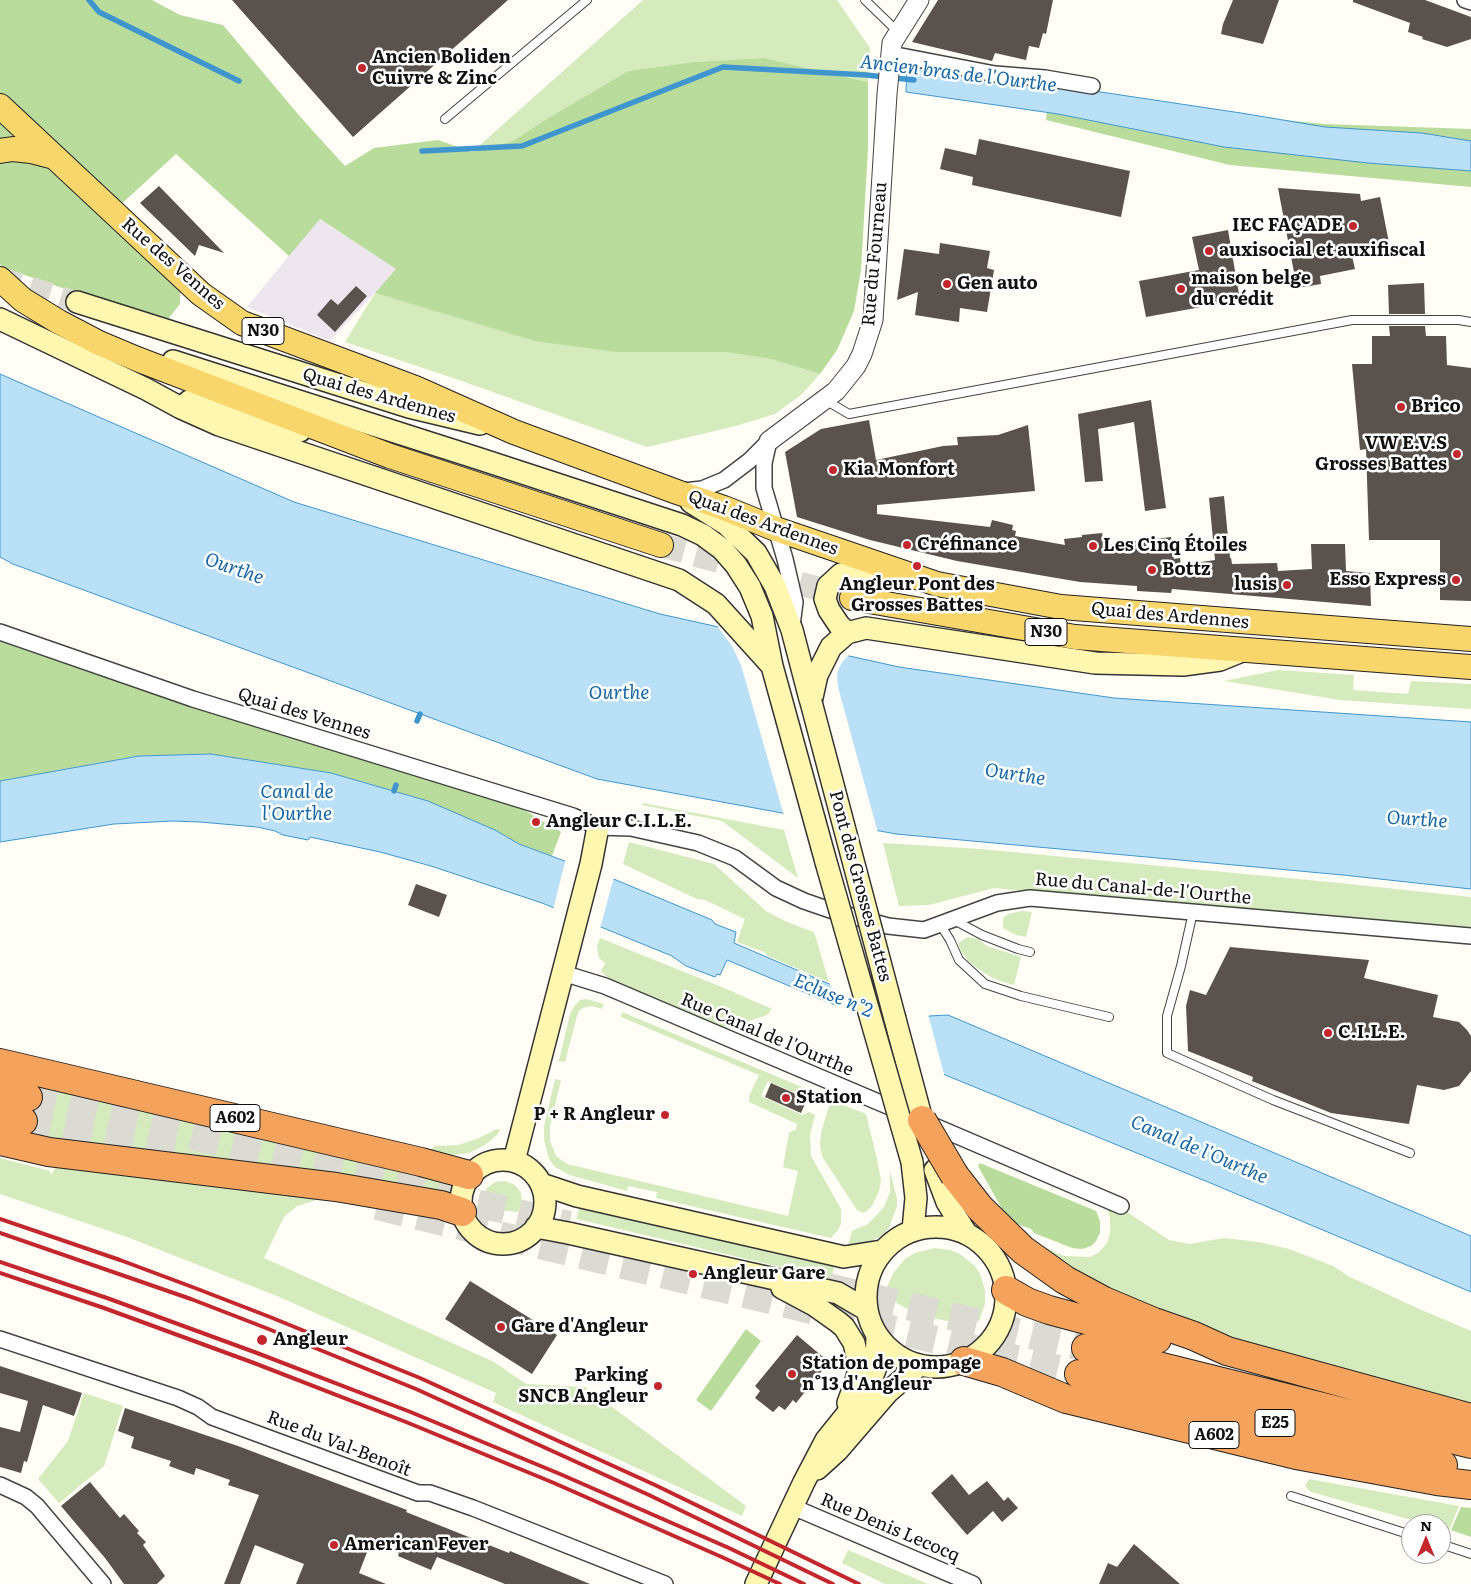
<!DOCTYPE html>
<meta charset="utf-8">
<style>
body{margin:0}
#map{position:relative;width:1471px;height:1584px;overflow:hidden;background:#fffdf5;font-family:Literata,serif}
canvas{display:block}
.north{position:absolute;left:1401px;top:1514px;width:50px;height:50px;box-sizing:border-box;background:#fff;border:1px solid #a0a0a0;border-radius:50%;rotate:0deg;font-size:14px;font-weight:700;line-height:20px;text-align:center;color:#111}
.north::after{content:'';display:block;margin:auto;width:18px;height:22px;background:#c4262e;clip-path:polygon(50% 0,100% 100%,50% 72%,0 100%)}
</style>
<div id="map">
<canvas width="1471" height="1584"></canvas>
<div class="north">N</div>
</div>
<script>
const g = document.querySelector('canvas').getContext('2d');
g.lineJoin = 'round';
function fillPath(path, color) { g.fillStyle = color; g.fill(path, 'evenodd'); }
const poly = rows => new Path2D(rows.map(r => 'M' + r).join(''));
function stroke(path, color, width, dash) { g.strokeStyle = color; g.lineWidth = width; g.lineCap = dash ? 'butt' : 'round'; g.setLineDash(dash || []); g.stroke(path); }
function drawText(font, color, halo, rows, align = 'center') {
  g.font = font + ' Literata,serif'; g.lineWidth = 5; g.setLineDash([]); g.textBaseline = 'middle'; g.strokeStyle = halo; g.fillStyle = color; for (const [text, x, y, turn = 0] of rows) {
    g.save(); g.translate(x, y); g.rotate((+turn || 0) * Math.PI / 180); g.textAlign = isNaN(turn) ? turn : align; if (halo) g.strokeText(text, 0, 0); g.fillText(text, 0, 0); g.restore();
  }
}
const industrial = poly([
 [319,219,397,269,330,341,247,307]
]);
const green = poly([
 [643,0,837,0,870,48,868,82,764,58,693,62,628,71,548,118,513,141,472,152],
 [375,293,430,309,616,352,725,352,771,359,820,374,801,395,775,414,736,426,647,447,459,380,345,342],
 [1278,670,1354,675,1353,690,1408,694,1411,681,1471,684,1471,709,1340,700,1224,681],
 [643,803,784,830,798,878,722,821,642,805],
 [629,842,714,864,766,911,785,921,813,932,815,935,829,982,768,956,764,952,737,942,745,919,705,900,697,899,623,864],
 [883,843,981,849,1340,883,1471,897,1471,930,994,888,929,905,899,906],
 [1022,911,1032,912,1026,937,1016,935,1003,928,1003,920,1004,917,1009,914],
 [968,937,978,939,987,946,1021,957,1014,985,1000,981,989,976,969,962,961,951,958,943],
 [600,938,724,988,772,1009,767,1015,734,1026,726,1028,715,1025,617,983,608,978,601,971,605,963,599,958,597,946],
 [586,999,604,1004,602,1009,592,1006,583,1008,579,1011,577,1016,565,1062,559,1061,570,1014,575,1005,580,1000],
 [622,1012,819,1094,820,1099,818,1103,768,1081,761,1096,802,1115,809,1112,815,1115,810,1135,811,1156,841,1209,841,1224,838,1230,831,1238,656,1198,657,1192,628,1186,627,1191,570,1175,555,1167,549,1159,544,1140,544,1127,555,1079,561,1080,550,1127,550,1141,556,1156,567,1164,788,1216,798,1171,783,1167,789,1133,796,1129,797,1124,749,1102,749,1096,759,1075,621,1017],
 [57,1086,416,1169,411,1187,45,1142],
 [831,1100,866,1114,877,1159,881,1181,879,1191,872,1206,867,1211,863,1213,857,1210,823,1158,821,1151,820,1142,822,1129],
 [497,1129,500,1130,497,1135,485,1145,469,1153,453,1155,431,1150,434,1146,458,1145,479,1138],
 [0,1158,50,1171,51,1175,56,1167,323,1198,297,1206,284,1217,264,1258,494,1362,526,1384,585,1387,746,1506,742,1516,493,1402,496,1393,277,1296,127,1237,0,1194],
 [425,1171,453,1176,448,1194,420,1188],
 [890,1171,897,1199,897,1206,889,1228,882,1235,870,1242,861,1245,848,1245,852,1231,868,1224,884,1207,890,1192],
 [505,1181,515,1185,521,1193,522,1203,518,1212,498,1210,486,1206,483,1207,482,1197,487,1188,495,1182],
 [579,1206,835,1265,831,1279,577,1219],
 [1107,1207,1124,1210,1169,1240,1190,1244,1224,1238,1259,1242,1289,1249,1333,1266,1348,1276,1417,1308,1471,1331,1471,1403,1225,1336,1090,1287,1020,1236,1064,1256,1090,1257,1098,1253,1107,1243,1110,1233,1110,1218],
 [935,1248,950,1250,960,1254,975,1266,980,1274,985,1290,985,1304,979,1321,947,1321,933,1318,915,1314,887,1297,887,1287,894,1272,905,1259,915,1253],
 [84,1393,123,1406,104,1466,59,1503,38,1479,68,1441],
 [1309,1479,1459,1506,1449,1530,1441,1528,1441,1524,1426,1524,1311,1492,1305,1486],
 [848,1550,928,1584,885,1584,842,1563]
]);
const forest = poly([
 [0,0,152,0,180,15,223,25,303,120,345,166,374,148,438,140,472,152,513,141,548,118,628,71,693,62,764,58,868,82,868,149,861,270,854,311,837,350,820,374,771,359,725,352,616,352,535,341,375,293,396,269,320,219,289,256,176,154,106,218,180,288,180,304,165,323,4,268,0,264],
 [1049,91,1221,114,1325,124,1471,129,1471,187,1230,165,1046,120],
 [0,634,521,808,561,832,552,856,519,844,495,830,428,801,331,773,211,754,138,756,0,781],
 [980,1163,1096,1211,1100,1221,1100,1233,1096,1241,1091,1246,1082,1249,1072,1248,1034,1233,1031,1229,1017,1224,1002,1209,978,1166],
 [746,1329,761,1341,711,1411,696,1400],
 [1461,1507,1471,1508,1471,1537,1451,1530]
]);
const water = poly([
 [907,63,1241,113,1325,127,1422,133,1471,141,1471,171,1368,163,1224,147,1058,114,906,92,907,63],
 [0,374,294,502,660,614,899,667,1114,698,1471,722,1471,889,1343,875,896,834,597,779,13,564,0,557,0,374],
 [211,754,331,773,428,801,495,830,519,844,616,880,712,920,715,924,736,932,734,943,827,983,927,1021,929,1016,948,1015,1471,1236,1471,1292,1208,1182,928,1068,931,1045,727,960,720,975,717,974,715,977,686,966,672,956,542,903,431,866,380,852,310,837,308,840,283,835,275,831,257,827,200,822,173,821,114,824,0,842,0,781,139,756,211,754]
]);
const pier = poly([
 [715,623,851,653,843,661,839,668,837,675,838,687,878,833,784,816,741,665,732,646],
 [566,858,614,877,600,929,553,910],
 [829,981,926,1018,928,1014,945,1078,926,1069,929,1047,837,1009]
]);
const stream = poly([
 [89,0,99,12,239,81],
 [422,151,522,146,723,67,866,75,914,80],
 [417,721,420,714],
 [394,791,396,785]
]);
const building = poly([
 [232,0,508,0,353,137],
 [938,0,1053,0,1046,34,1043,33,1039,48,1029,46,1026,60,995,53,992,61,912,42],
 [1233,0,1279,0,1263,44,1221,34,1223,24],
 [1353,0,1425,0,1471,17,1471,39,1447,47,1422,39,1423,37,1408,32,1410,23,1353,2],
 [979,139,1130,171,1121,217,972,185,973,177,940,169,945,148,976,155],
 [159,186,194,222,224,253,199,245,195,256,140,203],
 [1278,188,1360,194,1361,201,1380,197,1390,248,1352,256,1355,269,1320,276,1321,284,1297,288],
 [1228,230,1240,300,1146,317,1139,281,1199,270,1192,237],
 [940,243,990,251,987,268,994,270,987,312,960,308,959,322,915,315,918,292,897,300,904,249,939,254],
 [1424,283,1425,314,1389,314,1388,285],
 [356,286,367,296,335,332,317,315,331,299,338,305],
 [1389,326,1425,326,1426,336,1446,336,1447,365,1471,368,1471,601,1440,600,1440,540,1369,540,1366,449,1360,450,1352,364,1372,364,1372,336,1390,336],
 [1151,400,1166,508,1145,511,1134,422,1098,429,1103,481,1085,482,1078,414],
 [869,420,876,460,943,446,958,445,957,437,998,435,1028,425,1035,491,877,505,877,514,990,527,992,520,1013,525,1012,530,1016,531,1015,536,1065,545,1064,539,1082,537,1082,535,1102,533,1104,545,1171,537,1174,559,1180,558,1181,565,1215,560,1209,498,1224,496,1230,558,1231,558,1232,564,1277,563,1278,571,1312,569,1311,544,1345,544,1346,571,1370,573,1371,606,1172,589,1171,593,1137,591,1137,586,1080,582,957,561,870,540,797,517,785,452,821,429],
 [416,884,447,895,439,917,408,905],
 [1230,947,1369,960,1364,978,1438,995,1433,1017,1459,1022,1467,1030,1471,1036,1471,1071,1459,1086,1444,1090,1417,1085,1409,1124,1331,1113,1252,1081,1253,1077,1188,1051,1186,1006,1190,990,1206,995],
 [771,1083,807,1099,801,1113,765,1097],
 [470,1281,557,1335,532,1374,445,1319],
 [797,1335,829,1362,796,1403,793,1400,785,1410,779,1406,773,1412,755,1398,760,1391,755,1386],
 [0,1366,82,1393,74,1416,43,1405,27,1462,24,1461,21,1473,0,1467,0,1427,20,1432,28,1401,0,1393],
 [125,1408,238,1446,407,1510,406,1512,509,1553,510,1551,590,1584,505,1584,437,1557,431,1570,398,1556,399,1553,371,1542,359,1573,386,1584,296,1584,304,1564,255,1545,240,1584,224,1584,259,1495,228,1485,230,1480,196,1468,194,1475,169,1466,171,1461,131,1448,134,1437,118,1431],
 [952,1474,969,1495,987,1481,1004,1501,1008,1497,1018,1508,1002,1522,993,1511,967,1535,931,1493],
 [90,1482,120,1518,124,1514,139,1531,137,1533,146,1542,143,1545,165,1576,157,1584,124,1584,105,1558,61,1506],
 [1134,1544,1180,1584,1099,1584,1108,1563,1117,1567]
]);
const secondaryTunnel = poly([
 [0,277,77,302]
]);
const primaryTunnel = poly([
 [661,545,852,598]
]);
const motorwayTunnel = poly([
 [28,1097,569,1225],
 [23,1121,180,1158],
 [377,1206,1079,1374],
 [827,1287,1086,1348]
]);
const service = poly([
 [865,0,898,32],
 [445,119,587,0],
 [825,400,849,414,1352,320,1459,320,1471,322],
 [1193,912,1181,966,1167,1016,1167,1053,1273,1100,1410,1153],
 [954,920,982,935,1018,949,1030,952],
 [940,924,950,940,959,960,985,984,1021,996,1109,1017],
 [1291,1496,1411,1535],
 [1441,1544,1471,1554]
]);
const minor = poly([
 [1465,0,1471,2],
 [891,54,995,74,1045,78,1092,86],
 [769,441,764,463,764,488,785,559,795,602,792,626],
 [684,491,702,489,724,480,749,461,769,441],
 [0,632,193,699,573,816,598,827,631,828,698,843,735,858,776,888,804,901,833,911,888,926,924,930,997,903,1030,898,1471,936],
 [563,973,605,986,904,1113],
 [925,1122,1121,1206],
 [0,1339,178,1398,198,1407,212,1417,418,1493,430,1493,473,1508,665,1584],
 [0,1485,26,1497,37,1506,103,1584],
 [793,1507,973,1584]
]);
const tertiary = poly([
 [769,441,836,391,856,366,862,354,873,320,887,94,892,43,919,0]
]);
const secondary = poly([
 [77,302,409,407,480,424],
 [0,319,146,389,181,408,219,425,679,580,716,604,772,666],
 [173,361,480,459,682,525,703,535,722,549,736,565,750,587,762,616,772,666,826,862],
 [189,401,300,431],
 [691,502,726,524,756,553,775,586,792,630,810,699],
 [847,633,839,625,829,610,825,599,828,586,841,574,857,572,901,579],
 [811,702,817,675,831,647,847,633,866,628,1095,663,1183,665,1220,660,1242,651],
 [895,1019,922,1120],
 '461 1202a42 42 0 1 1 84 0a42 42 0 1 1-84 0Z',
 [514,1161,591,864,598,827],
 [912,1162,916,1198,913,1230],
 [935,1170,947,1202,966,1233],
 [541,1184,577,1196,844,1257,882,1251],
 [536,1227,568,1233,838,1293,867,1310],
 '866 1297a70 70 0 1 1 140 0a70 70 0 1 1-140 0Z',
 [782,1288,814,1305,838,1322,844,1327,854,1343,858,1360,858,1373,855,1384,848,1403],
 [817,1469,838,1450,888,1392,919,1365],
 [756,1584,804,1482,826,1440,868,1388,876,1367,877,1336]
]);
const primary = poly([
 [0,106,201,294,242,323,415,388,514,432,677,492,724,508,776,529,937,584,1061,607,1471,639],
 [0,151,13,149,31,151,54,157],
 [0,279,23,300,59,322,99,343,137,359,390,456,661,545],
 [852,598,1075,637,1471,667]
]);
const motorway = poly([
 [0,1063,421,1162,469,1175],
 [0,1090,28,1097],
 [0,1115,23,1121],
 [0,1141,49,1152,336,1187,441,1205,462,1212],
 [955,1176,980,1208,1023,1250,1065,1280,1104,1301,1154,1322,1194,1336,1227,1351,1471,1418],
 [1006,1290,1027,1302,1049,1310,1157,1339],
 [1086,1348,1471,1444],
 [964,1361,1002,1372,1066,1399,1296,1455,1437,1481,1471,1485],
 [1079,1374,1443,1465]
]);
const rail = poly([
 [0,1219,120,1260,195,1288,270,1317,420,1378,655,1485,859,1584],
 [0,1233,191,1299,266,1328,416,1389,649,1495,833,1584],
 [0,1262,107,1298,257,1353,408,1411,560,1474,729,1548,804,1584],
 [0,1273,104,1308,254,1363,406,1422,554,1483,724,1558,780,1584]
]);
const secondaryBridge = poly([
 [811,702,895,1019],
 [826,862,912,1162]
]);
const motorwayBridge = poly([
 [922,1120,955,1176]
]);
const markers = [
 [362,68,5,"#c4262e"],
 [1353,226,5,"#c4262e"],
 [1209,251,5,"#c4262e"],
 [947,284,5,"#c4262e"],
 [1181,289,5,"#c4262e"],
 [1401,407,5,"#c4262e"],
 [1457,454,5,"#c4262e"],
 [833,470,5,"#c4262e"],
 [907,545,5,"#c4262e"],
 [1093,546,5,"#c4262e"],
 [917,566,5,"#c4262e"],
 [1152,570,5,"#c4262e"],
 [1456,580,5,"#c4262e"],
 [1287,585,5,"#c4262e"],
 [536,822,5,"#c4262e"],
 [1328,1033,5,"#c4262e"],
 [786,1098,5,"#c4262e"],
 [665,1115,5,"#c4262e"],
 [693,1274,5,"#c4262e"],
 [501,1327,5,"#c4262e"],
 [262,1340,6,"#c4262e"],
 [792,1374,5,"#c4262e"],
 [658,1386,5,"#c4262e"],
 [334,1545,5,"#c4262e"]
];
const shields = [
 [263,331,42],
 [1046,632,42],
 [235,1118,50],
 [1275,1423,40],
 [1214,1435,50]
];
const shieldNames = [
 ["N30",263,331],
 ["N30",1046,632],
 ["A602",235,1118],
 ["E25",1275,1423],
 ["A602",1214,1435]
];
const poiNames = [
 ["Ancien Boliden",372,58],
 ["Cuivre & Zinc",372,79],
 ["IEC FAÇADE",1343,226,"right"],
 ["auxisocial et auxifiscal",1219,251],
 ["maison belge",1191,279],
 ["du crédit",1191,300],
 ["Gen auto",957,284],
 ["Brico",1411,407],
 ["VW E.V.S",1447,444,"right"],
 ["Grosses Battes",1447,465,"right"],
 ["Kia Monfort",843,470],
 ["Créfinance",917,545],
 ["Les Cinq Étoiles",1103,546],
 ["Bottz",1162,570],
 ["Esso Express",1446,580,"right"],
 ["Angleur Pont des",917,585,"center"],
 ["Grosses Battes",917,606,"center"],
 ["lusis",1277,585,"right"],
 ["Angleur C.I.L.E.",546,822],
 ["C.I.L.E.",1338,1033],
 ["Station",796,1098],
 ["P + R Angleur",655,1115,"right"],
 ["Angleur Gare",703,1274],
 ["Gare d'Angleur",511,1327],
 ["Angleur",273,1340],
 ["Station de pompage",802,1364],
 ["n°13 d'Angleur",802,1385],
 ["Parking",648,1376,"right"],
 ["SNCB Angleur",648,1397,"right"],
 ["American Fever",344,1545]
];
const streetNames = [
 ["Rue du Fourneau",875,254,-85],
 ["Rue des Vennes",173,264,41],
 ["Quai des Ardennes",379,396,16],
 ["Quai des Ardennes",763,523,20],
 ["Quai des Ardennes",1170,616,5],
 ["Quai des Vennes",304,714,17],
 ["Pont des Grosses Battes",860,886,75],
 ["Rue du Canal-de-l'Ourthe",1143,889,5],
 ["Rue Canal de l'Ourthe",767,1035,23],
 ["Rue du Val-Benoît",339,1444,21],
 ["Rue Denis Lecocq",890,1528,23]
];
const waterNames = [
 ["Ancien bras de l'Ourthe",958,74,7],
 ["Ourthe",234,569,19],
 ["Ourthe",619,693],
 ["Ourthe",1015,775,9],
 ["Canal de",297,792],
 ["l'Ourthe",297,814],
 ["Ourthe",1417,820,4],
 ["Ecluse n°2",833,996,23],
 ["Canal de l'Ourthe",1199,1150,23]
];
fillPath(industrial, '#eee6ef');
fillPath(green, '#d5ebbd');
fillPath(forest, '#b9dc9c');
fillPath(water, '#b9e0f7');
stroke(water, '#3f96cf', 1);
fillPath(pier, '#fffdf5');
stroke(stream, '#3f96cf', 5.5);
fillPath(building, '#5a524d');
stroke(secondaryTunnel, '#dbdad3', 21, [21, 11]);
stroke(primaryTunnel, '#dbdad3', 24, [24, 12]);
stroke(motorwayTunnel, '#dbdad3', 28, [28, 14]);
stroke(service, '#444', 10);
stroke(minor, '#444', 18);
stroke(tertiary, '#444', 21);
stroke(secondary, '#333', 24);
stroke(primary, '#222', 26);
stroke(motorway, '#222', 30);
stroke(service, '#fff', 8);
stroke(minor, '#fff', 15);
stroke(tertiary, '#fff', 19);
stroke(secondary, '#fff6b0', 21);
stroke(primary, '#f9d66b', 24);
stroke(motorway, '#f5a25d', 28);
stroke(rail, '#c4262e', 4);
stroke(secondaryBridge, '#333', 24, []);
stroke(motorwayBridge, '#222', 30, []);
stroke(secondaryBridge, '#fff6b0', 21);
stroke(motorwayBridge, '#f5a25d', 28);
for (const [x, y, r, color] of markers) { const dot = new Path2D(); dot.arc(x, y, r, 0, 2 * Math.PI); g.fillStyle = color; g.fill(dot); stroke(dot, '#fff', 2); }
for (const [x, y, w] of shields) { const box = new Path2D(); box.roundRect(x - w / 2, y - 13.5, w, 27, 4); g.fillStyle = '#fff'; g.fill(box); stroke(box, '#111', 1); }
drawText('bold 16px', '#111', null, shieldNames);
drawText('bold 18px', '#111', '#fff', poiNames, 'left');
drawText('18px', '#111', '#fff', streetNames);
drawText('italic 19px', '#1768a6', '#fff', waterNames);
</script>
